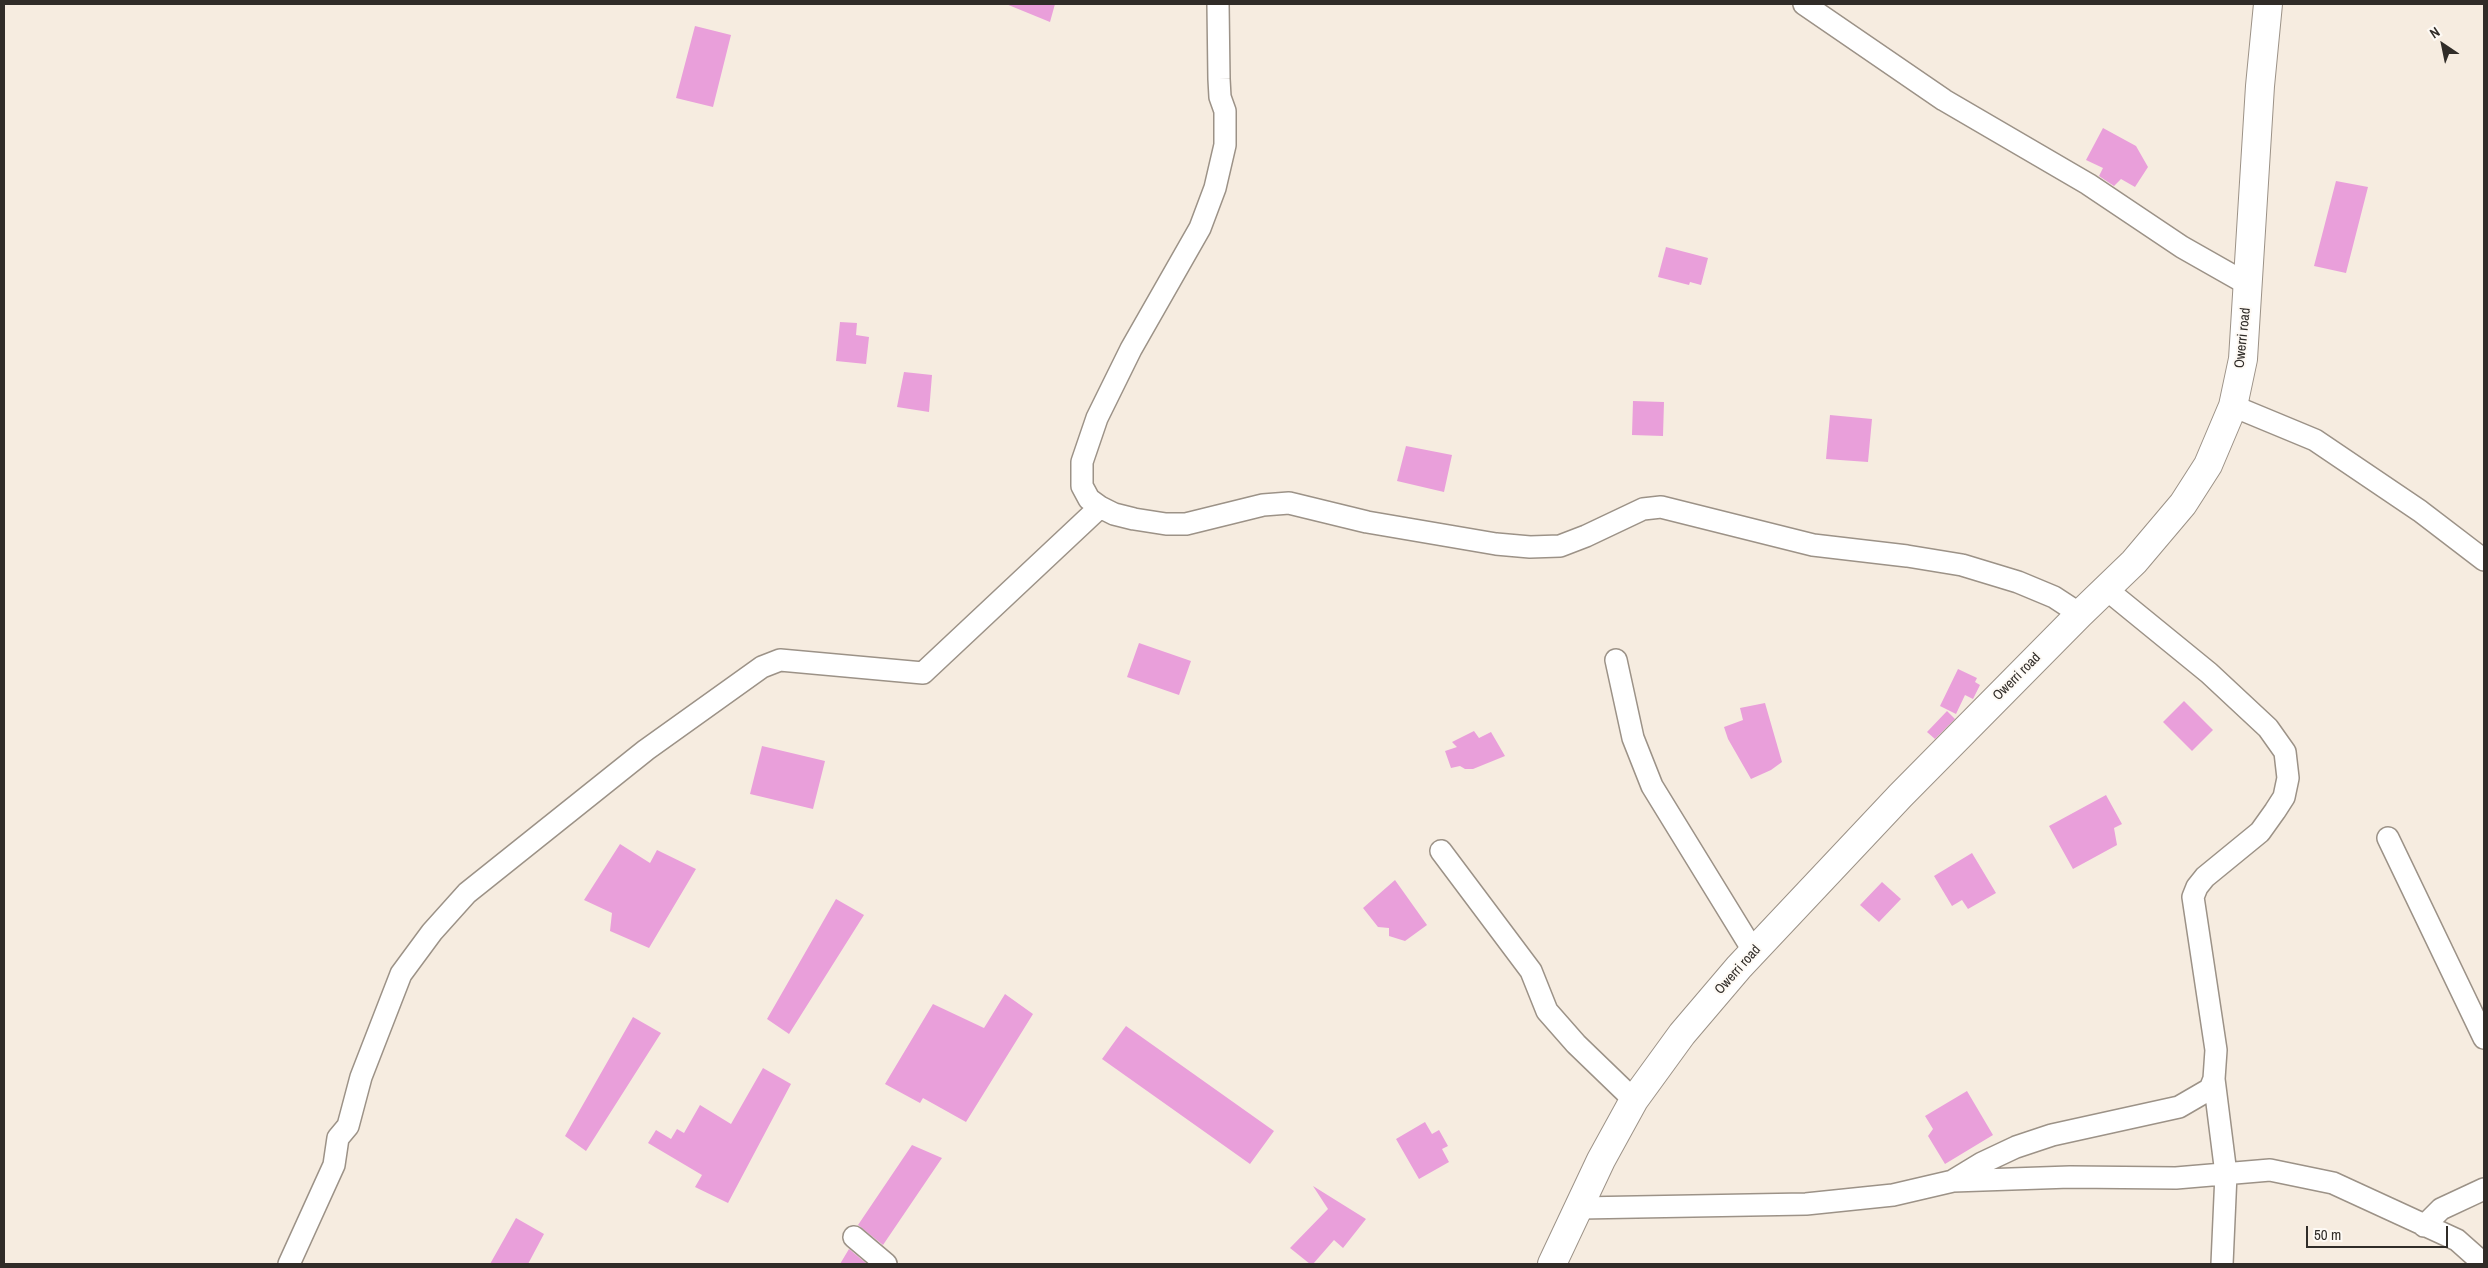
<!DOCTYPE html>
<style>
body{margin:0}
#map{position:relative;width:2488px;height:1268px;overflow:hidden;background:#f6ece0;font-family:"Archivo Narrow",sans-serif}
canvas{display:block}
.frame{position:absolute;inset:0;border:5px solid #302c28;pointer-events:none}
.north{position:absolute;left:2418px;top:20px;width:50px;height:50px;-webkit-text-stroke:4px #fefaf5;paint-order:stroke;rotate:326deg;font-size:14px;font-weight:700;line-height:20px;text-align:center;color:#302c28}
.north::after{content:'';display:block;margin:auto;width:18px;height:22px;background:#302c28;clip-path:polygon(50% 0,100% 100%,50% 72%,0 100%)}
.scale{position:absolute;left:2306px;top:1226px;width:142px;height:22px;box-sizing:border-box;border:2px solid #302c28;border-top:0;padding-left:6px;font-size:15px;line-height:18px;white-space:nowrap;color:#302c28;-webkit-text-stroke:4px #fefaf5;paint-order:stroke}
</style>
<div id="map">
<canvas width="2488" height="1268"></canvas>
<div class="frame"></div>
<div class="north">N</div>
<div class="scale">50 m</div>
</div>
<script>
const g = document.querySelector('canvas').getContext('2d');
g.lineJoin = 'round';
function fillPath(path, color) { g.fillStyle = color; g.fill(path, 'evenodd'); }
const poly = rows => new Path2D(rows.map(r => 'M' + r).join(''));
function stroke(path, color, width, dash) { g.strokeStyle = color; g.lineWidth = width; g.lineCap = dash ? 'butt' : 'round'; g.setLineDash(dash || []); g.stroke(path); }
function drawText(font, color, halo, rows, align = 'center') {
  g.font = font + ' "Archivo Narrow",sans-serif'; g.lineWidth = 4; g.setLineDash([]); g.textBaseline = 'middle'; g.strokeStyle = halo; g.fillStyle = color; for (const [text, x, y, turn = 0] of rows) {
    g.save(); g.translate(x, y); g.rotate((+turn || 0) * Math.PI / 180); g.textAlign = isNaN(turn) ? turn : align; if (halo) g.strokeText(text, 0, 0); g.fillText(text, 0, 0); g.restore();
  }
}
const building = poly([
 [1006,4,1055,4,1050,22],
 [695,26,731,35,713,107,676,98],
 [2103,128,2136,146,2148,167,2135,187,2121,179,2114,186,2099,176,2103,168,2086,160],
 [2336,181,2368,187,2346,273,2314,266],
 [1666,247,1708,258,1701,285,1690,282,1689,285,1658,277],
 [840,322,857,323,856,335,869,337,866,364,836,361],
 [904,372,932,375,929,412,897,407],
 [1633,401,1664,402,1663,436,1632,435],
 [1830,415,1872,419,1868,462,1826,459],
 [1406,446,1452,455,1444,492,1397,481],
 [1139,643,1191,661,1179,695,1127,677],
 [1958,669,1977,678,1975,682,1980,685,1973,699,1965,695,1956,714,1940,706],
 [2184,701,2213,730,2192,751,2163,722],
 [1765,703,1782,762,1771,770,1751,779,1728,739,1724,727,1743,720,1740,708],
 [1947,711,1955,719,1935,739,1927,732],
 [1474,731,1479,738,1491,732,1505,756,1473,769,1465,769,1460,766,1451,768,1445,751,1457,747,1452,742],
 [762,746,825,761,813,809,750,794],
 [2106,795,2122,824,2114,828,2117,845,2073,869,2049,826],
 [620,844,650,863,657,850,696,869,649,948,610,931,612,913,584,900],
 [1972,853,1996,893,1968,909,1962,900,1952,906,1934,876],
 [1395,880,1427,925,1405,941,1389,936,1389,928,1378,927,1363,908],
 [1882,882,1901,899,1879,922,1860,905],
 [836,899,864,915,789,1034,767,1019],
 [1005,994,1033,1014,966,1122,923,1098,920,1103,885,1084,933,1004,984,1028],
 [633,1017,661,1033,586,1151,565,1136],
 [1126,1026,1274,1131,1250,1164,1102,1059],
 [763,1068,791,1084,728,1203,695,1187,702,1175,648,1143,656,1130,671,1139,677,1129,684,1133,700,1105,731,1124],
 [1967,1091,1993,1135,1945,1164,1928,1136,1933,1129,1925,1116],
 [1425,1122,1432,1134,1439,1130,1448,1146,1442,1149,1449,1162,1419,1179,1396,1139],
 [912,1145,942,1158,883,1245,858,1225],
 [1313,1186,1366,1219,1343,1248,1334,1240,1313,1264,1310,1264,1290,1248,1328,1209],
 [516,1218,544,1234,528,1264,490,1264],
 [849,1249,867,1264,840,1264]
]);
const minor = poly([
 [1218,4,1219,79,1220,97,1225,111,1225,145,1215,188,1200,228,1131,349,1097,418,1082,462,1082,486,1089,499,1100,507,1114,514,1134,519,1166,524,1186,524,1263,505,1289,503,1367,522,1496,544,1530,547,1560,546,1586,536,1643,509,1661,507,1813,545,1907,556,1962,565,2018,582,2054,597,2080,614],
 [1804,4,1944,100,2088,184,2182,247,2249,285],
 [2233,406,2315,440,2420,511,2484,560],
 [1616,660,1633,738,1652,786,1754,952],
 [2388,838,2484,1038],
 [1441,851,1531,971,1547,1011,1576,1044,1634,1100],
 [2214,1079,2226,1174,2222,1264],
 [1954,1180,1982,1163,2016,1147,2052,1135,2179,1107,2210,1089,2214,1079,2216,1050,2193,897,2197,887,2205,877,2260,832,2275,811,2284,797,2288,778,2285,752,2268,728,2209,673,2106,589],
 [1580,1208,1806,1204,1893,1195,1953,1181,2070,1177,2176,1178,2270,1170,2333,1183,2457,1240,2484,1264],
 [2424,1226,2441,1209,2484,1189],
 [854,1237,886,1264],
 [289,1264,334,1165,338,1138,348,1126,361,1077,401,974,432,932,467,893,646,750,762,667,780,660,923,673,1100,507]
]);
const major = poly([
 [1552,1264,1601,1160,1634,1100,1682,1034,1739,967,1901,795,2080,614,2134,562,2183,504,2208,465,2233,406,2243,359,2260,86,2268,4]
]);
const streetNames = [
 ["Owerri road",2243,338,-84],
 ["Owerri road",2017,677,-45],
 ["Owerri road",1738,970,-48]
];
fillPath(building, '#e99fda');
stroke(minor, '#9c9287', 24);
stroke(major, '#9c9287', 30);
stroke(minor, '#fff', 21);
stroke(major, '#fff', 28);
drawText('14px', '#302c28', '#fefaf5', streetNames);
</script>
